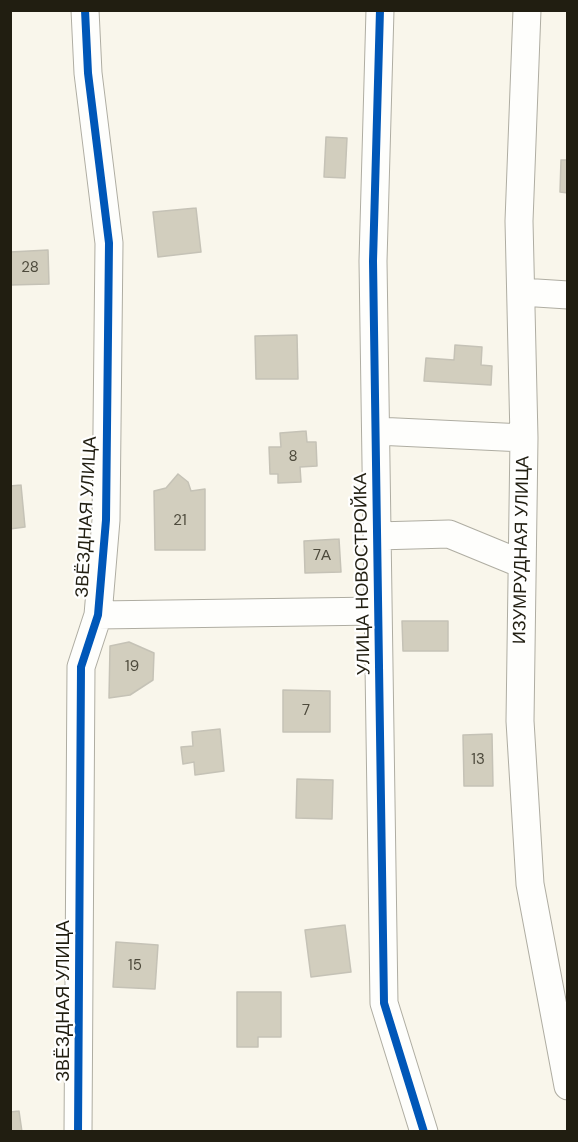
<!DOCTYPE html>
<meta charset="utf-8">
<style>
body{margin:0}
#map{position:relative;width:578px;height:1142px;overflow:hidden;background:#f9f6eb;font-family:"DM Sans",sans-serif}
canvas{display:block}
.frame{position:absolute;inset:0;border:12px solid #211e11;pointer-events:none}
</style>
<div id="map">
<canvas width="578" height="1142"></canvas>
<div class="frame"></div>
</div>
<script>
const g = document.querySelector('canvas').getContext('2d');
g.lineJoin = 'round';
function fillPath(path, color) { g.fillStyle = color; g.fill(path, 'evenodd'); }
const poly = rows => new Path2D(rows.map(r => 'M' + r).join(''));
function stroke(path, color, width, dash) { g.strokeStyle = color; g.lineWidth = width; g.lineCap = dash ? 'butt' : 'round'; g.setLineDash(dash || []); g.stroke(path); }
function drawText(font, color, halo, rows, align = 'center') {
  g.font = font + ' "DM Sans",sans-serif'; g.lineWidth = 4.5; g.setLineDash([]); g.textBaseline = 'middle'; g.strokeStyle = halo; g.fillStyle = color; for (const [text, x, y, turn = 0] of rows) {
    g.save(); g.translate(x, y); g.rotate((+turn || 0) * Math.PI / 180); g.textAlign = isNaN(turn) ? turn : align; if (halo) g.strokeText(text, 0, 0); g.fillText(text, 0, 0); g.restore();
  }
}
const building = poly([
 [326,137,347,138,345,178,324,177,326,137],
 [561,160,568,160,568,193,560,192,561,160],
 [196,208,201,252,158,257,153,212,196,208],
 [48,250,49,284,10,285,10,252,48,250],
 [297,335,298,379,256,379,255,336,297,335],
 [455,345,482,347,481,365,492,366,491,385,424,381,426,358,454,360,455,345],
 [306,431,307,442,316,442,317,466,300,467,301,482,278,483,278,474,270,474,269,447,281,447,280,433,306,431],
 [178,474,188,482,191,491,205,489,205,550,155,550,154,491,166,488,178,474],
 [21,485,25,527,10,529,10,486,21,485],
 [339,539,341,572,305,573,304,541,339,539],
 [402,621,448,621,448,651,403,651,402,621],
 [129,642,154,653,153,680,130,695,109,698,110,646,129,642],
 [283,690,330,691,330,732,283,732,283,690],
 [220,729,224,771,195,775,194,762,183,764,181,747,193,746,192,732,220,729],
 [492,734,493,786,464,786,463,735,492,734],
 [297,779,333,780,332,819,296,818,297,779],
 [345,925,351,972,311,977,305,930,345,925],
 [116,942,158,945,155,989,113,987,116,942],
 [237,992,281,992,281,1037,258,1037,258,1047,237,1047,237,992],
 [19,1111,22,1132,10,1132,10,1112,19,1111]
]);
const minor = poly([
 [380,10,373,261,384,1003,424,1132],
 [527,10,519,221,524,438,520,721,530,884,568,1086],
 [521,292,568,295],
 [376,431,524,438],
 [377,536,449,534,522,564],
 [98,615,378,611],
 [78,1132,81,667,98,615,106,520,109,243,88,73,85,10]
]);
const cycleway = poly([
 [380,10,373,261,384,1003,424,1132],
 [78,1132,81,667,98,615,106,520,109,243,88,73,85,10]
]);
const numberNames = [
 ["28",30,268],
 ["8",293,457],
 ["21",180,521],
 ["7А",322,556],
 ["19",132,667],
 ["7",306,711],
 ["13",478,760],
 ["15",135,966]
];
const streetNames = [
 ["ЗВЁЗДНАЯ УЛИЦА",87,517,-87],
 ["ИЗУМРУДНАЯ УЛИЦА",522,550,-89],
 ["УЛИЦА НОВОСТРОЙКА",363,574,-91],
 ["ЗВЁЗДНАЯ УЛИЦА",64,1001,-90]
];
fillPath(building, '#d2cebe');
stroke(building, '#c5c2b6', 1.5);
stroke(minor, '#afada2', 29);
stroke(minor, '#fefefc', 27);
stroke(cycleway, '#0057b8', 8);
drawText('15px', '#4d4a3c', null, numberNames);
drawText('18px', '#211e11', '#fff', streetNames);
</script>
